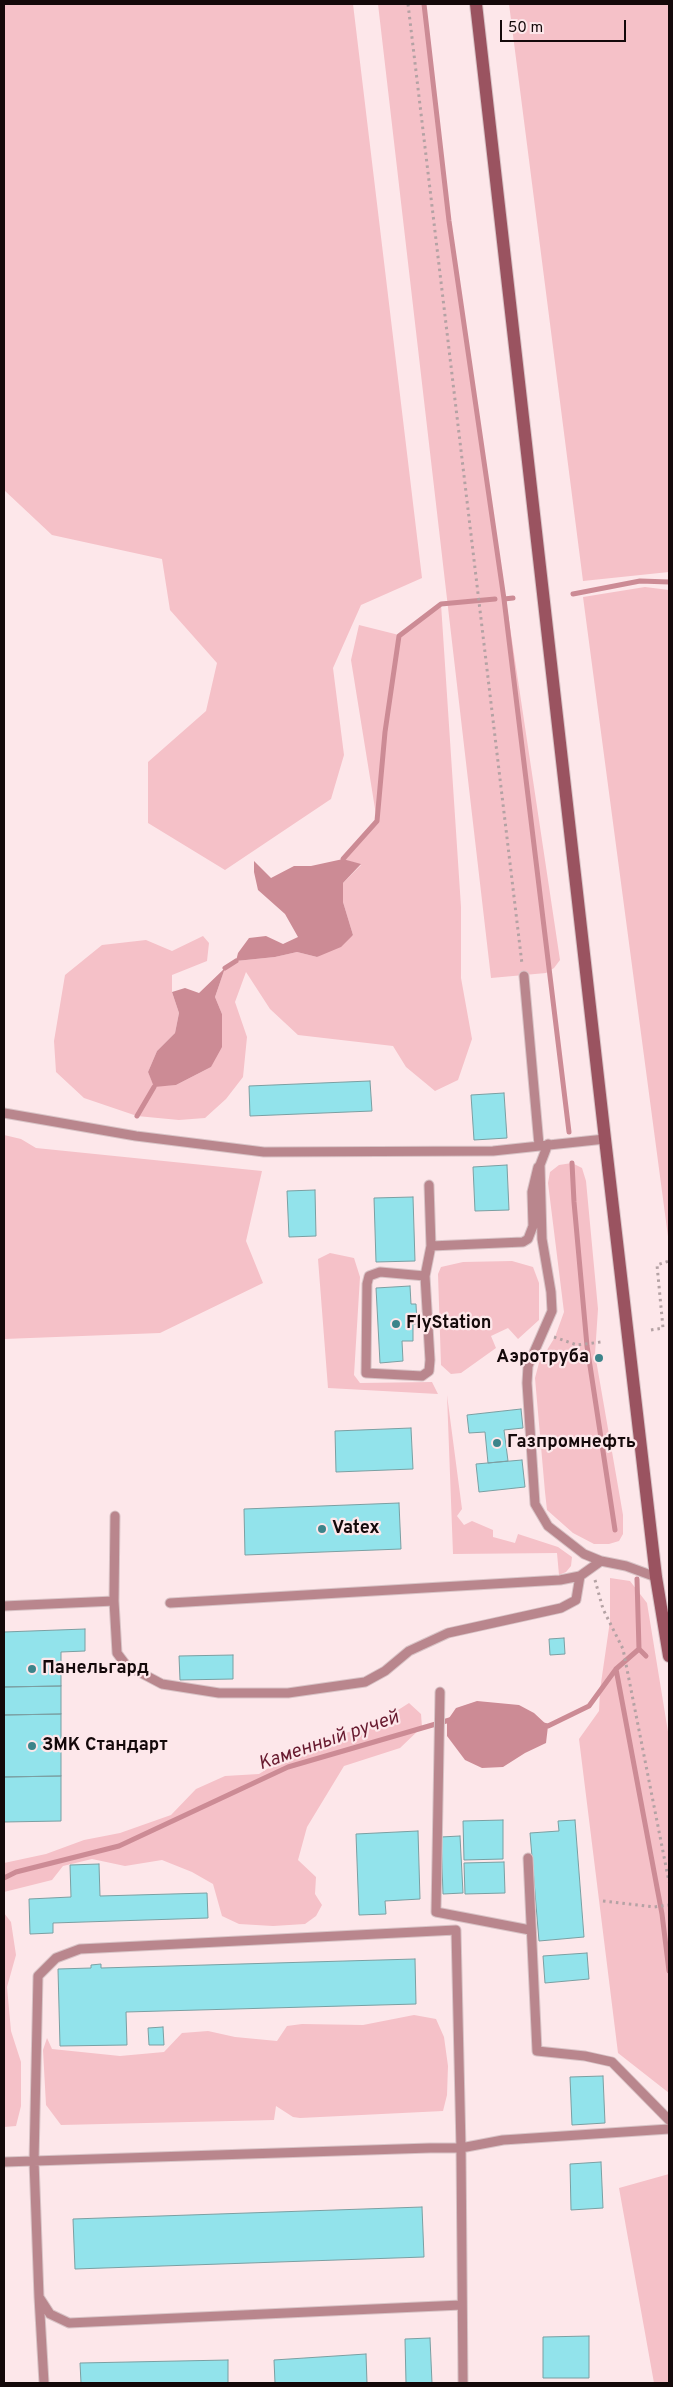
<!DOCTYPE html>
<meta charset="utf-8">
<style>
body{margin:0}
#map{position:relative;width:673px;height:2387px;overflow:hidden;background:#fde7ea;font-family:Overpass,sans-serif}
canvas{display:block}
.frame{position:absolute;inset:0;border:5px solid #14090a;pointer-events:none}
.scale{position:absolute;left:500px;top:20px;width:126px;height:22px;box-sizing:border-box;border:2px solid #14090a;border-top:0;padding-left:6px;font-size:15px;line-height:18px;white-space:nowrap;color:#14090a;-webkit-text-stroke:4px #fde7ea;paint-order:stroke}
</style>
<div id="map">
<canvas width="673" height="2387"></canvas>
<div class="frame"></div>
<div class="scale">50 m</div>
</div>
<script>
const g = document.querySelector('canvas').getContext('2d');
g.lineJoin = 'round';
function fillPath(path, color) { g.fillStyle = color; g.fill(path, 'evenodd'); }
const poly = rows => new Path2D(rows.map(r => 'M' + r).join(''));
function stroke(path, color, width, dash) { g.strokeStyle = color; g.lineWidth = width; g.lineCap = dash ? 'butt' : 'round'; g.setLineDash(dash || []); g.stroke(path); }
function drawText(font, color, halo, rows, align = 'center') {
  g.font = font + ' Overpass,sans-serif'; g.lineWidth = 4.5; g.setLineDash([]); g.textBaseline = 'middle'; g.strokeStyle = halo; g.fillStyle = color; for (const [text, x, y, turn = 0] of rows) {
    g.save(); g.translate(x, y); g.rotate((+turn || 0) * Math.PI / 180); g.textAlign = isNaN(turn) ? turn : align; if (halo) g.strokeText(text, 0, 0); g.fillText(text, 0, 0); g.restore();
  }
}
const green = poly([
 [4,4,353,4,422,578,361,605,333,668,344,755,331,799,225,870,148,823,148,762,206,711,217,663,170,610,162,559,52,535,4,490],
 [378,4,425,4,449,221,560,960,554,968,546,973,491,978],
 [509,4,669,4,669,572,583,581],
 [645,587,669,590,669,1244,583,597],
 [441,604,461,907,461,978,472,1039,458,1080,435,1091,406,1067,393,1046,298,1035,270,1009,246,972,235,1002,247,1037,243,1077,226,1099,205,1118,179,1120,137,1116,84,1098,56,1072,54,1041,65,975,102,945,146,940,172,951,203,936,209,943,207,961,172,975,172,992,179,1013,175,1033,157,1051,148,1072,154,1086,176,1085,211,1067,222,1014,215,997,225,968,236,961,275,957,297,952,317,957,353,935,343,902,343,883,361,865,343,859,377,821,351,660,359,625,399,635],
 [4,1135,21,1139,36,1148,262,1171,246,1241,263,1283,160,1333,4,1339],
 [572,1163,582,1168,586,1181,598,1309,595,1354,623,1515,623,1534,619,1541,609,1544,594,1544,573,1533,547,1510,545,1492,535,1378,539,1363,555,1337,564,1312,548,1183,550,1172,559,1165],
 [330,1253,354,1258,360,1277,354,1375,360,1383,432,1382,438,1394,328,1388,318,1259],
 [512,1261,533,1267,539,1283,539,1320,518,1339,508,1328,491,1336,496,1348,461,1373,451,1374,441,1365,438,1274,441,1267,463,1262],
 [447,1395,462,1509,457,1516,464,1525,472,1521,493,1530,493,1537,515,1543,518,1534,558,1547,572,1557,571,1566,566,1572,559,1575,557,1553,453,1554],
 [610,1578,630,1581,647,1603,669,1738,669,2093,618,2053,579,1739,599,1711,600,1690,610,1621],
 [409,1703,421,1714,422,1727,400,1748,344,1766,307,1827,298,1860,316,1877,315,1894,322,1905,316,1916,305,1924,273,1926,239,1924,222,1916,213,1884,192,1872,162,1860,125,1866,92,1859,63,1866,52,1880,4,1892,4,1863,46,1854,84,1840,120,1833,171,1815,196,1789,225,1776,259,1774,299,1749,381,1721],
 [4,1913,11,1922,16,1955,7,1987,11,2031,21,2062,21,2106,16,2126,4,2127],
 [414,2015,436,2019,444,2037,448,2066,447,2095,443,2111,300,2118,293,2117,276,2106,274,2120,61,2125,46,2105,43,2050,47,2038,52,2049,120,2056,164,2052,182,2033,208,2031,235,2037,277,2041,287,2026,302,2024,363,2025],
 [669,2174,669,2383,654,2383,619,2188]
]);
const water = poly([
 [343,859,361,864,343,883,343,902,353,935,341,947,317,957,297,952,275,957,236,961,238,953,249,938,266,936,283,944,298,937,285,914,258,890,254,872,254,861,271,878,294,866,311,866],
 [225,968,215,997,222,1014,222,1047,211,1067,176,1085,154,1087,148,1072,157,1051,175,1033,179,1013,172,992,185,988,199,993],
 [477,1701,519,1705,534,1713,548,1726,546,1743,525,1753,503,1767,482,1768,465,1760,447,1736,447,1721,456,1708]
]);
const stream = poly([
 [424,4,449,221,504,599,569,1132],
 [573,594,640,581,669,582],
 [504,599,513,598],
 [343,859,377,821,385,732,399,636,441,604,495,599],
 [225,968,236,961],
 [137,1116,154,1087],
 [572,1163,574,1202,587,1346,615,1530],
 [637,1579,639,1649],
 [616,1669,662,1914,669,1971],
 [543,1725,548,1726,589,1706,616,1669,639,1649,646,1656],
 [4,1878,16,1872,119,1846,288,1767,453,1719]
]);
const building = poly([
 [370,1081,372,1111,250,1116,249,1086,370,1081],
 [504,1093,507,1138,474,1140,471,1095,504,1093],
 [507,1165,509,1210,475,1211,473,1167,507,1165],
 [315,1190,316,1236,289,1237,287,1191,315,1190],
 [413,1197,415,1261,376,1262,374,1198,413,1197],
 [410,1286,411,1304,416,1304,417,1324,413,1324,413,1341,402,1341,403,1361,380,1363,376,1288,410,1286],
 [521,1409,523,1428,504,1430,508,1461,488,1463,485,1432,469,1433,467,1415,521,1409],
 [411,1428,413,1469,336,1472,335,1431,411,1428],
 [522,1460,525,1487,479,1492,476,1464,522,1460],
 [399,1503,401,1549,245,1555,244,1509,399,1503],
 [85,1629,85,1651,61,1652,61,1686,4,1687,4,1632,85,1629],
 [564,1638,565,1654,550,1655,549,1639,564,1638],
 [233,1655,233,1679,180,1680,179,1656,233,1655],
 [61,1686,61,1714,4,1715,4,1687,61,1686],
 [61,1714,61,1776,4,1777,4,1715,61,1714],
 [61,1776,61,1821,4,1822,4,1777,61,1776],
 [503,1820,503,1859,464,1860,463,1821,503,1820],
 [575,1820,584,1937,539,1941,530,1833,559,1831,558,1821,575,1820],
 [418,1831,420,1899,385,1901,386,1914,359,1915,356,1834,418,1831],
 [460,1836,463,1893,443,1894,441,1837,460,1836],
 [504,1862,505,1893,465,1894,464,1863,504,1862],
 [99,1864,100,1896,207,1893,208,1918,53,1923,53,1933,30,1934,29,1899,71,1897,70,1865,99,1864],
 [587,1953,589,1979,545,1983,543,1956,587,1953],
 [415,1959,416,2004,126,2012,127,2045,60,2046,58,1969,91,1968,91,1965,101,1964,101,1968,415,1959],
 [163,2027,164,2045,149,2045,148,2028,163,2027],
 [603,2076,605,2123,572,2125,570,2077,603,2076],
 [601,2162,603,2208,571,2210,570,2164,601,2162],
 [422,2207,424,2257,75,2269,73,2219,422,2207],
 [589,2336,589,2378,543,2378,543,2337,589,2336],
 [430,2338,432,2383,406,2383,405,2339,430,2338],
 [366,2354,367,2383,275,2383,274,2360,366,2354],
 [228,2360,228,2383,81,2383,80,2363,228,2360]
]);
const path = poly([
 [408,4,522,964],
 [651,1330,663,1328,657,1265,669,1261],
 [554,1337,577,1345,601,1342],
 [595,1580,603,1609,623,1649,669,1882],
 [603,1901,654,1907,669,1905]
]);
const service = poly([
 [524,976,539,1145],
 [4,1113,136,1136,264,1152,493,1151,605,1139],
 [548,1144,540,1165,542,1239,551,1292,552,1311,528,1366,527,1383,535,1504,548,1526,584,1554,601,1561],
 [431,1246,523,1242,528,1239,533,1226,532,1192,538,1167],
 [425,1276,380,1272,369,1276,367,1284,366,1373,422,1376,429,1371,430,1360,425,1276,431,1246,429,1185],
 [114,1601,115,1516],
 [170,1603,560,1580,580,1576],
 [4,1606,114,1601,117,1653,126,1665,162,1684,219,1693,288,1693,365,1682,385,1671,409,1651,448,1633,561,1608,576,1600,580,1576,601,1561,626,1566,656,1577],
 [440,1692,436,1912,530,1930],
 [528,1858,537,2051,585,2056,612,2062,669,2120],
 [4,2162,34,2161,430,2148,461,2148,456,1930,80,1949,56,1958,38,1976,34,2161,39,2297,50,2314,69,2323,461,2305],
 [39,2297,44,2383],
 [463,2383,461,2148,503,2140,669,2129]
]);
const secondary = poly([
 [476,4,605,1139,656,1577,669,1656]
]);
const markers = [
 [396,1324,5,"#3c848a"],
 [599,1358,5,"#3c848a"],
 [497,1443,5,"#3c848a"],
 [322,1529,5,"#3c848a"],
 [32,1669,5,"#3c848a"],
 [32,1746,5,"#3c848a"]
];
const poiNames = [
 ["FlyStation",406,1324],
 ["Аэротруба",589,1358,"right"],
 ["Газпромнефть",507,1443],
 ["Vatex",332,1529],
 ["Панельгард",42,1669],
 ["ЗМК Стандарт",42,1746]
];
const waterNames = [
 ["Каменный ручей",329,1742,-19]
];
fillPath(green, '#f5c1c8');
fillPath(water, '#cc8b95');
stroke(stream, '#cc8b95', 5);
fillPath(building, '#92e3eb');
stroke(building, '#7b9fa2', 1);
stroke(service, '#d8c3c6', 11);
stroke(secondary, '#d8c3c6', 14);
stroke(path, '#b4a2a4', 3, [2.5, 4]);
stroke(service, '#b9868d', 9);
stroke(secondary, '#9a5360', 12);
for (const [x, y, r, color] of markers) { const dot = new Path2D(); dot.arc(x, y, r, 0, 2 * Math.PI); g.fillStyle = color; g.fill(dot); stroke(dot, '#fde7ea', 2); }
drawText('bold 18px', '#14090a', '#fde7ea', poiNames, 'left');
drawText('italic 19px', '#67192e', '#fde7ea', waterNames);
</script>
